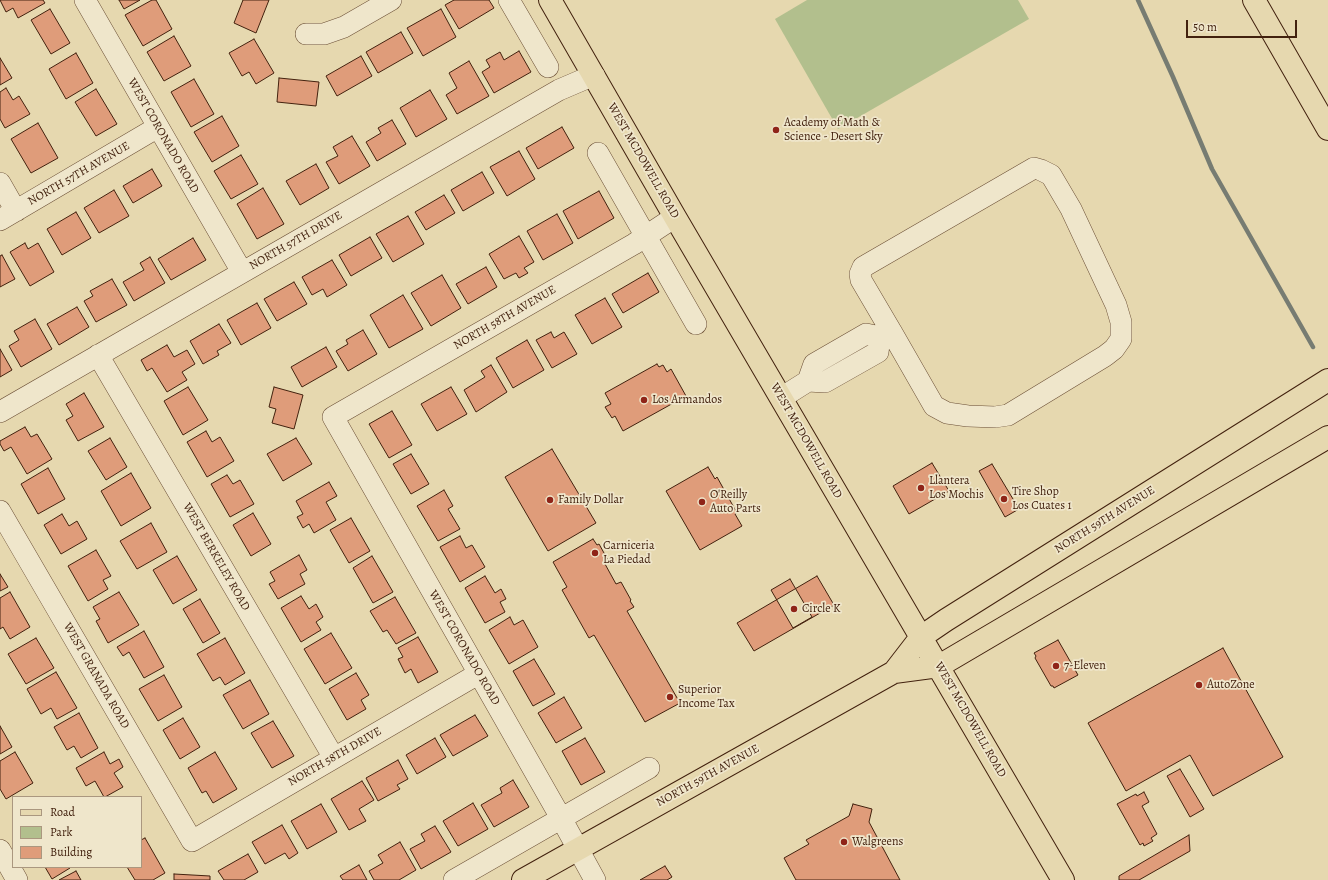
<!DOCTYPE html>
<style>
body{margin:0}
#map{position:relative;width:1328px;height:880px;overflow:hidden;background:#e6d8af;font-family:Alegreya,serif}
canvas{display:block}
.legend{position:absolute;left:12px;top:796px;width:130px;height:72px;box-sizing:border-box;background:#efe6cb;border:1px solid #aa977f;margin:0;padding:5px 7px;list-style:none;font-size:12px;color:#42210e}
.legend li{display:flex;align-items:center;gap:8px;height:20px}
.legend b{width:20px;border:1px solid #aa977f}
.scale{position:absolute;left:1186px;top:20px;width:111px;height:18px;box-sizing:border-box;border:2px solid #42210e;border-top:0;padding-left:5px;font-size:12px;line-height:14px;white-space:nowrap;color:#42210e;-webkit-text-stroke:3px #efe6cb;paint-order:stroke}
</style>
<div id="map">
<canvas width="1328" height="880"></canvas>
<ul class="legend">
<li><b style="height:5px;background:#e6d8af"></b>Road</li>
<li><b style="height:11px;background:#b2bf8d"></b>Park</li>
<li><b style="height:11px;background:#df9c7a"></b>Building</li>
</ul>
<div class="scale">50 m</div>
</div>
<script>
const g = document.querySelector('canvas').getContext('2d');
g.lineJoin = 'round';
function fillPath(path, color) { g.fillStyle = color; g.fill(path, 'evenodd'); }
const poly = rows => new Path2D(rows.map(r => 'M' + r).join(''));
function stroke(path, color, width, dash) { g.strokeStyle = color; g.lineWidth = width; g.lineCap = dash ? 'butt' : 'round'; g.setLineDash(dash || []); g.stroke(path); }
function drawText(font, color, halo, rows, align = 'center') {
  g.font = font + ' Alegreya,serif'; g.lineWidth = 3.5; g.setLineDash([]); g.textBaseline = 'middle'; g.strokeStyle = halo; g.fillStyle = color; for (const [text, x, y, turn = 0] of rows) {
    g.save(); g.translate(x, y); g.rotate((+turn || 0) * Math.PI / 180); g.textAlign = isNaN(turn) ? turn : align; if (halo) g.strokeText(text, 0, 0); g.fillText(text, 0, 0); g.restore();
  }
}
const green = poly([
 [807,0,1018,0,1029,19,838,129,775,19]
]);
const stream = poly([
 [1138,0,1173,77,1212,169,1313,347]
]);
const building = poly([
 [0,0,43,0,45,3,18,18,13,8,6,12,0,0],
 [119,0,140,0,124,9,119,0],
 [152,0,156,0,172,29,143,46,125,15,152,0],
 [243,0,269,0,256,33,234,23,243,0],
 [454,0,489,0,494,8,459,29,445,5,454,0],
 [50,9,70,43,51,54,31,20,50,9],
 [441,9,456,37,423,56,407,28,441,9],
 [401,32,413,53,378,73,366,52,401,32],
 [174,36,191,66,164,81,147,52,174,36],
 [254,39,274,73,256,84,249,72,242,76,229,53,254,39],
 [519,51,531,72,494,93,482,72,490,67,486,60,500,52,504,60,519,51],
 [76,53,93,83,66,99,49,69,76,53],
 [361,56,372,76,337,96,326,76,361,56],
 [0,58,12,78,0,85,0,58],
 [469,61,489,96,457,114,446,95,457,88,449,73,469,61],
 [279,78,319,82,316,106,277,102,279,78],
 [194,79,214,114,191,127,171,92,194,79],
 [6,88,13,100,19,96,30,114,5,128,0,119,0,92,6,88],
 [96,89,117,124,96,136,75,102,96,89],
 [430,90,447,119,416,137,400,108,430,90],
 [222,116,239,146,212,162,194,132,222,116],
 [392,120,406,144,377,161,366,142,381,133,378,128,392,120],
 [38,123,58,158,31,173,11,139,38,123],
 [562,127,574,148,538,169,526,148,562,127],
 [352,136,370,166,339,184,326,162,338,156,333,147,352,136],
 [519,151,535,179,507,196,490,167,519,151],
 [241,155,258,184,231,199,214,171,241,155],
 [316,164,329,188,300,205,286,181,316,164],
 [152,169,162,186,133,203,123,186,152,169],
 [482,172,494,193,463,211,451,190,482,172],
 [263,188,284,224,257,239,237,204,263,188],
 [114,190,129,216,99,233,84,208,114,190],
 [599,191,614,218,578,239,563,211,599,191],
 [444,195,455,213,426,230,415,212,444,195],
 [76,212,91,238,62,255,47,229,76,212],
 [557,214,573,243,543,260,527,231,557,214],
 [408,216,424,244,393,262,376,234,408,216],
 [519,236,534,262,524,268,528,273,519,278,516,273,504,279,489,254,519,236],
 [370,237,382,258,351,276,339,255,370,237],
 [193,238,206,260,171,280,158,259,193,238],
 [25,243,28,249,38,243,54,272,30,286,10,252,25,243],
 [2,255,15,279,0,287,0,256,2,255],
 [150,257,165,283,134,301,123,282,144,270,140,263,150,257],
 [332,260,347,285,327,297,323,289,312,295,302,277,332,260],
 [486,267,497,287,468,304,456,284,486,267],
 [648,273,659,292,623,313,612,294,648,273],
 [442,275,461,308,431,326,411,293,442,275],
 [112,279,127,305,96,322,84,301,93,296,90,291,112,279],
 [294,282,307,304,277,321,264,299,294,282],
 [403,295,423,329,389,348,370,315,403,295],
 [605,298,622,327,592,344,575,315,605,298],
 [257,303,271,328,241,345,227,320,257,303],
 [77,307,89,327,59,345,47,324,77,307],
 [35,319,52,349,21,367,9,346,19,340,14,331,35,319],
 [219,324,231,343,217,351,219,355,203,364,190,341,219,324],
 [363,330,377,354,348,371,336,351,348,344,346,340,363,330],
 [551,332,554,338,564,332,577,354,552,368,536,340,551,332],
 [527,340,544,370,513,388,496,358,527,340],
 [167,345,174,357,187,350,195,364,182,372,187,380,167,392,152,368,147,371,141,360,167,345],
 [326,347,337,367,302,387,291,367,326,347],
 [0,349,12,370,0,377,0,349],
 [657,364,659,367,663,365,667,372,671,369,686,396,623,431,615,416,612,418,605,407,611,404,605,393,657,364],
 [491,365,507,392,476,412,464,390,485,377,481,371,491,365],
 [188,387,208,420,183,435,164,401,188,387],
 [274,387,303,395,294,429,272,423,276,409,269,407,274,387],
 [451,387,467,414,437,431,421,404,451,387],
 [84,393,104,427,78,441,66,420,73,416,66,404,84,393],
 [392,411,412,445,389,458,369,424,392,411],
 [25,427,31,437,37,434,52,459,27,474,11,447,4,451,0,444,0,441,25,427],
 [206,431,212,442,220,437,234,461,207,477,187,442,206,431],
 [110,438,127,467,106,480,88,451,110,438],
 [296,438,312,464,283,481,267,454,296,438],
 [552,449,596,523,548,551,505,477,552,449],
 [411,454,429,484,411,494,393,464,411,454],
 [932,463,949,491,909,514,893,486,932,463],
 [992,464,1019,509,1005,517,979,471,992,464],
 [708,467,715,479,717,477,737,513,735,514,742,526,700,550,666,491,708,467],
 [48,468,65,499,38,514,21,484,48,468],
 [131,473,151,508,121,526,101,491,131,473],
 [227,475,233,484,240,480,254,504,230,517,211,484,227,475],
 [329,482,337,496,326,502,336,520,314,533,309,524,303,528,297,517,303,514,296,501,329,482],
 [444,490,453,506,448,509,460,529,438,541,417,506,444,490],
 [253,513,271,544,251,556,233,525,253,513],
 [62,514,69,526,77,521,87,539,61,554,44,525,62,514],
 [351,518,370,551,349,563,330,530,351,518],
 [151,523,167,552,137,569,120,541,151,523],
 [460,536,466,548,472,545,485,567,460,582,440,547,460,536],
 [593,539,597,545,599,544,609,562,605,564,616,584,621,582,631,600,630,601,634,607,627,611,680,703,645,722,594,635,589,638,562,590,567,587,553,562,593,539],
 [96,550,111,576,103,580,108,589,88,601,68,566,96,550],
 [299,555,307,570,300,574,305,584,278,599,269,584,275,581,270,572,299,555],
 [177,556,197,590,173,604,153,570,177,556],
 [372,556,393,592,373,603,353,568,372,556],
 [0,574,8,587,0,591,0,574],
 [485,576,495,593,501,589,506,599,500,602,505,612,485,623,465,588,485,576],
 [817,576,834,605,754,651,737,623,817,576],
 [790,579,812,617,793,628,771,590,790,579],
 [10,592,30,627,10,639,3,627,0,629,0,598,10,592],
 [119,592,139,625,108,643,96,621,100,619,93,607,119,592],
 [301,596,309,609,316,604,323,617,316,622,321,630,301,642,281,608,301,596],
 [395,597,416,633,396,644,387,630,383,632,370,611,395,597],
 [200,599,220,633,203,643,183,609,200,599],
 [510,617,514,625,523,620,538,647,509,664,489,630,510,617],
 [144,631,164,667,144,678,129,652,123,656,117,647,144,631],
 [331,633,352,668,325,684,304,649,331,633],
 [418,637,438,672,418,683,411,669,405,673,398,659,403,657,398,648,418,637],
 [36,638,54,668,26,684,8,654,36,638],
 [225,638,245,673,225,685,220,677,213,681,197,654,225,638],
 [1058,640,1078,675,1054,688,1053,686,1051,686,1035,658,1036,656,1034,653,1058,640],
 [1223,648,1283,757,1213,796,1190,755,1126,791,1088,723,1223,648],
 [534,659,555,694,533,706,513,671,534,659],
 [56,672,77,708,57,719,51,708,41,714,27,689,56,672],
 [356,673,369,695,361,700,366,709,347,720,329,689,356,673],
 [164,675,182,707,158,721,139,689,164,675],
 [250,680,269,714,243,729,223,695,250,680],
 [564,697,582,728,556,743,538,713,564,697],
 [79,713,98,748,81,758,74,746,67,750,54,727,79,713],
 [475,715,488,736,453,756,440,735,475,715],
 [183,718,200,747,180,759,163,730,183,718],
 [273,721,294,756,272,768,251,733,273,721],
 [0,726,12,747,0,754,0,726],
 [435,738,446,757,417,774,406,755,435,738],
 [585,738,605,772,581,785,562,751,585,738],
 [15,752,33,783,6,799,0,789,0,761,15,752],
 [104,752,110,764,119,759,123,767,114,773,123,787,105,797,104,797,95,781,86,786,76,768,104,752],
 [215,752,237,789,213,803,206,791,202,793,188,768,215,752],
 [398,760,408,779,397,785,400,789,378,801,366,778,398,760],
 [1180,769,1204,809,1190,817,1167,776,1180,769],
 [513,780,529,807,494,827,481,805,502,793,500,788,513,780],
 [362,781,374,800,359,809,366,821,349,830,331,799,362,781],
 [1144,792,1149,802,1142,806,1157,834,1151,838,1153,841,1144,846,1143,843,1140,845,1117,804,1136,794,1137,796,1144,792],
 [473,803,488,829,458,846,443,821,473,803],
 [321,804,337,832,307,849,291,821,321,804],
 [853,804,872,809,869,822,900,880,796,880,784,858,809,844,806,840,849,816,853,804],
 [282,825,298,853,289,859,285,853,265,864,252,842,282,825],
 [435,826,451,852,421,869,410,849,425,841,421,834,435,826],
 [1189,835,1190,851,1139,880,1119,880,1119,876,1189,835],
 [145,838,165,873,153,880,135,880,127,867,141,867,141,840,145,838],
 [400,842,416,870,399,880,374,880,369,871,383,863,378,855,400,842],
 [248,854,258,872,244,880,224,880,218,871,248,854],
 [359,865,367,880,343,880,340,876,359,865],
 [665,866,672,877,667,880,640,880,665,866],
 [45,867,70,867,70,868,52,879,45,867],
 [76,871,81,880,59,880,76,871],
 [174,874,210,876,210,880,174,880,174,874]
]);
const minor = poly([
 [85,0,242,272],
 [509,0,548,67],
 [306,34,324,34,344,27,391,0],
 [598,153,696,324],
 [0,183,16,211],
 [0,220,158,127],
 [98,355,334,758],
 [808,381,814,364,866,334,880,337,891,331,861,280,860,274,863,267,1034,168,1041,170,1051,175,1071,209,1116,305,1121,322,1121,339,1114,349,1105,356,1008,415,995,417,968,416,947,413,934,406,891,331],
 [781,398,808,381,825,382,878,352,880,337],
 [0,412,559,90,594,75],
 [0,511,192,841,478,674],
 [0,850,17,880],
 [454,880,649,768],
 [595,880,561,818,333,417,634,244,675,217]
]);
const major = poly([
 [550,0,675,217,1063,880],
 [1254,0,1328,129],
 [894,672,939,666,1328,437],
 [523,880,894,672,921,637,946,620,1328,380]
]);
const markers = [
 [776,130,4,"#8f2418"],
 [644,400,4,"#8f2418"],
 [921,488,4,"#8f2418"],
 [1004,499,4,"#8f2418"],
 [550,500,4,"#8f2418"],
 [702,502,4,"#8f2418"],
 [595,553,4,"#8f2418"],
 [794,609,4,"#8f2418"],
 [1056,666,4,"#8f2418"],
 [1199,685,4,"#8f2418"],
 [670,697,4,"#8f2418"],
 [844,842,4,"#8f2418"]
];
const poiNames = [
 ["Academy of Math &",784,123],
 ["Science - Desert Sky",784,137],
 ["Los Armandos",652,400],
 ["Llantera",929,481],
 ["Los Mochis",929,495],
 ["Tire Shop",1012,492],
 ["Los Cuates 1",1012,506],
 ["O'Reilly",710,495],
 ["Auto Parts",710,509],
 ["Family Dollar",558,500],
 ["Carniceria",603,546],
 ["La Piedad",603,560],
 ["Circle K",802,609],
 ["7-Eleven",1064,666],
 ["AutoZone",1207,685],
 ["Superior",678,690],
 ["Income Tax",678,704],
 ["Walgreens",852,842]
];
const streetNames = [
 ["WEST CORONADO ROAD",163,136,60],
 ["WEST MCDOWELL ROAD",643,161,60],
 ["NORTH 57TH AVENUE",79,174,-30],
 ["NORTH 57TH DRIVE",296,241,-30],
 ["NORTH 58TH AVENUE",505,318,-30],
 ["WEST MCDOWELL ROAD",806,441,60],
 ["NORTH 59TH AVENUE",1105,520,-32],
 ["WEST BERKELEY ROAD",216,557,60],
 ["WEST CORONADO ROAD",464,648,60],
 ["WEST GRANADA ROAD",96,676,60],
 ["WEST MCDOWELL ROAD",970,720,60],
 ["NORTH 58TH DRIVE",335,757,-30],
 ["NORTH 59TH AVENUE",708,776,-29]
];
fillPath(green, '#b2bf8d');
stroke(stream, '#777c72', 4.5);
fillPath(building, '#df9c7a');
stroke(building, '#42210e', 1);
stroke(minor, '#6b4f36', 22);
stroke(major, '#42210e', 24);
stroke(minor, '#efe6cb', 21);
stroke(major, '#e6d8af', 22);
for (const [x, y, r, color] of markers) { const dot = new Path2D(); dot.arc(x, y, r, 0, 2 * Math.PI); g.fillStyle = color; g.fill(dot); stroke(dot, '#efe6cb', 1.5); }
drawText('12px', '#42210e', '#efe6cb', poiNames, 'left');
drawText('12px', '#42210e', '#efe6cb', streetNames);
</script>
